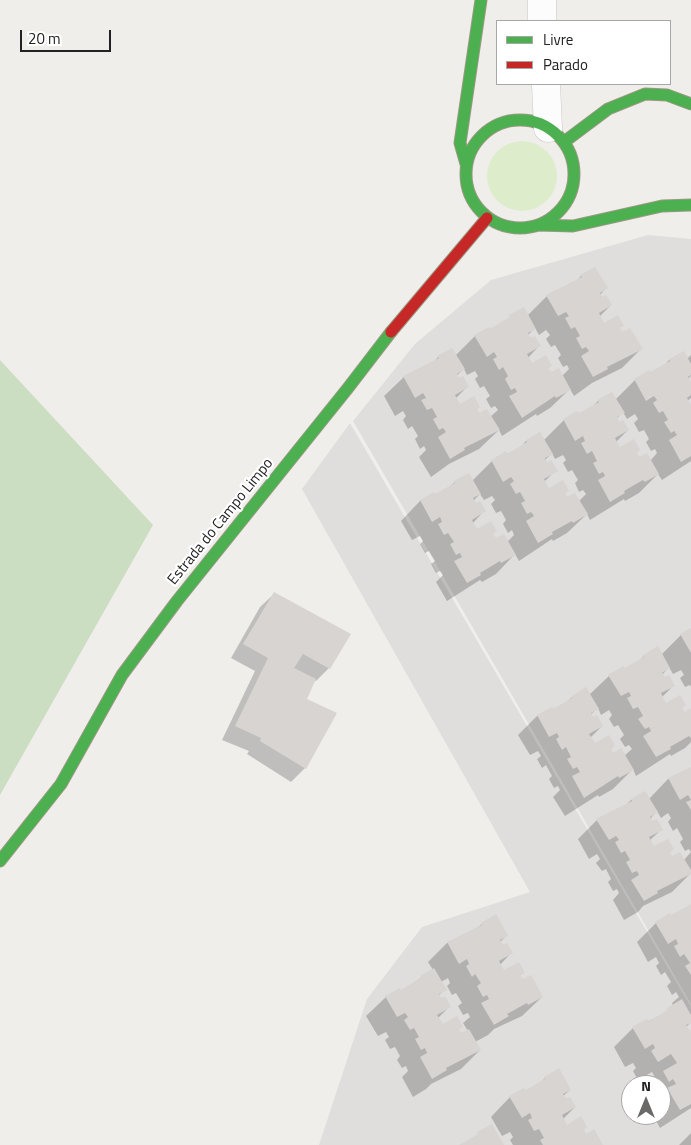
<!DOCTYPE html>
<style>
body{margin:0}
#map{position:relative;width:691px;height:1145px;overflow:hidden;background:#f0eeeb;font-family:"Titillium Web",sans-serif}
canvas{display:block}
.legend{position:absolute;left:496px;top:20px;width:175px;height:65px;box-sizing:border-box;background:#fff;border:1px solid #a7a7a7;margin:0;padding:6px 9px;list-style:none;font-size:15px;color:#222}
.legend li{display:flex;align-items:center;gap:10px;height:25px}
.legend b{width:25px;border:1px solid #a7a7a7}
.north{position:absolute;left:621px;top:1075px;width:50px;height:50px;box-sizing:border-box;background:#fff;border:1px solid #a7a7a7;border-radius:50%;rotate:0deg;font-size:14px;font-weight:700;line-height:20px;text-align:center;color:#222}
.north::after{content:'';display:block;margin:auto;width:18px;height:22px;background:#6a6968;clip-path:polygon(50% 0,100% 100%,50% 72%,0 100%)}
.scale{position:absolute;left:20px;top:30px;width:91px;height:22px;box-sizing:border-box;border:2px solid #222;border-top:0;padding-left:6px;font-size:15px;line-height:18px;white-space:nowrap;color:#222;-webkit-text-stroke:4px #fff;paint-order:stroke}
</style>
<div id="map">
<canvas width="691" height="1145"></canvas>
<ul class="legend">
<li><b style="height:6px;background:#4caf50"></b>Livre</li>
<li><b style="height:6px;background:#c62828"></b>Parado</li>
</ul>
<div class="north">N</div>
<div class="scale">20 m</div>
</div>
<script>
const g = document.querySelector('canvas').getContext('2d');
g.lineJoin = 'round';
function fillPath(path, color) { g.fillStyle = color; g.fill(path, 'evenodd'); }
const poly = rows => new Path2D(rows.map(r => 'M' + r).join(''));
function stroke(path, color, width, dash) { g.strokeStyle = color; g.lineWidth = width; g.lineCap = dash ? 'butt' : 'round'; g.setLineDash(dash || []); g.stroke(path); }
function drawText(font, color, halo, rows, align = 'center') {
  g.font = font + ' "Titillium Web",sans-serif'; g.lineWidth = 4.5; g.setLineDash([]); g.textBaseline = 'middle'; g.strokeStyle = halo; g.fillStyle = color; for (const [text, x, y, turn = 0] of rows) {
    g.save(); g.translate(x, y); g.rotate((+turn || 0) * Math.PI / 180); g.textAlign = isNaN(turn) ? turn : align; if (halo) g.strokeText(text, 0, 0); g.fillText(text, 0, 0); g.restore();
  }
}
const residential = poly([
 [648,235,691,239,691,1004,353,421,415,344,491,280],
 [350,423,691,1007,691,1145,319,1145,367,999,422,927,530,892,302,489],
 [631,1085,661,1085,661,1115,631,1115]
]);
const grass = poly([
 '487 176a35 35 0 1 1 70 0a35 35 0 1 1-70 0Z'
]);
const forest = poly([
 [0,360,153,525,0,795]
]);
const shadow = poly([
 [595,268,606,288,600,295,611,305,599,317,603,324,619,328,622,334,641,349,622,368,592,383,574,396,570,389,550,408,537,416,536,414,502,436,499,430,479,449,449,464,431,477,419,457,426,450,424,446,420,449,415,439,418,436,412,426,408,429,403,420,406,416,403,411,395,416,384,396,404,377,433,363,438,357,452,349,455,356,475,336,490,331,523,309,527,316,547,296,576,282,581,276],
 [535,328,539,335,546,330,550,335,546,339,551,347,555,345,561,355,558,358,563,367,567,365,569,369,562,376,550,374,547,369,550,366,532,365,528,358,539,346,528,335],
 [464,369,467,375,475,371,478,376,475,379,480,388,484,386,490,396,486,399,491,408,495,406,498,410,490,417,479,415,476,410,460,405,456,398,468,386,459,380,456,376],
 [683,352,687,359,691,355,691,376,688,379,691,383,691,398,687,401,691,408,691,461,662,480,658,474,639,493,625,501,624,499,590,520,587,514,567,533,553,541,552,539,519,561,515,554,496,574,482,582,480,580,447,601,436,582,443,575,440,571,436,573,431,564,435,561,429,551,425,553,420,544,423,541,420,536,412,540,401,521,420,501,434,494,435,496,448,488,455,482,472,481,492,461,520,448,526,441,540,434,544,440,564,420,577,412,578,414,592,407,598,401,615,400,635,380,663,367,669,360],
 [623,412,627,419,635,414,638,419,634,423,639,432,644,430,649,439,646,442,651,451,655,449,657,453,650,461,638,459,636,453,620,449,616,442,628,430,618,423,616,419],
 [552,453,555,459,563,455,566,460,563,463,568,472,572,470,578,480,575,483,579,492,583,490,586,494,579,501,567,499,564,494,548,489,544,482,556,470,547,464,545,460],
 [480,494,484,500,492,496,495,500,491,504,496,513,501,511,506,520,503,524,508,533,512,530,514,535,507,542,495,539,492,534,477,530,473,523,484,511,475,505,473,501],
 [274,594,329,668,316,681,314,680,305,700,305,768,291,782,247,754,249,751,222,740,255,671,231,658,260,607],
 [691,629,691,687,690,685,685,687,680,678,684,675,681,670,673,674,669,667,662,675,673,686,662,697,666,705,681,709,685,714,691,710,691,742,685,748,671,756,670,754,636,776,633,769,613,789,599,797,598,795,565,816,553,797,560,790,558,786,554,788,549,779,552,776,546,765,542,768,537,759,541,756,538,751,530,755,518,735,537,716,551,709,553,711,566,703,572,697,589,695,609,676,624,670,638,662,644,656,661,655,681,635],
 [598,708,601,715,609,710,612,715,609,719,614,727,618,725,624,735,620,739,625,747,629,745,632,749,624,756,613,754,610,749,613,746,594,745,590,738,602,726,590,715],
 [691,768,691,873,672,892,643,906,638,912,624,920,613,900,619,893,617,889,613,891,608,882,611,879,606,869,602,871,596,863,600,859,597,854,589,859,578,839,597,820,626,805,631,800,645,792,649,799,668,779],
 [657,811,661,818,668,813,671,818,668,822,673,831,677,828,683,839,680,842,685,851,689,849,691,852,684,860,672,858,669,852,653,848,649,841,661,830,652,823,650,819],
 [691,905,691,1022,686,1027,689,1032,691,1030,691,1108,660,1128,653,1115,661,1115,661,1085,650,1085,656,1079,652,1072,638,1080,633,1071,636,1068,633,1063,625,1067,614,1047,633,1028,662,1015,673,1006,672,1003,679,997,676,992,672,995,667,986,671,982,665,972,661,975,656,966,659,963,656,957,648,962,637,942,656,923,671,917],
 [482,924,507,935,500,942,502,946,511,953,500,965,504,972,523,973,519,976,542,997,522,1016,494,1029,488,1035,475,1042,480,1050,461,1069,431,1084,426,1089,413,1097,402,1077,408,1071,406,1066,402,1068,397,1060,400,1056,395,1047,390,1049,385,1040,389,1037,386,1032,378,1036,366,1016,386,997,399,989,401,991,433,970,428,962,447,943,477,928],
 [448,978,450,983,447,986,452,995,456,993,462,1003,458,1006,463,1015,468,1013,470,1017,463,1023,468,1031,461,1035,458,1030,442,1025,438,1018,450,1006,438,996,445,989,441,982],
 [545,1078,570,1090,563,1096,575,1107,563,1119,567,1126,583,1130,586,1135,602,1145,513,1145,510,1140,513,1137,510,1132,502,1136,491,1117,510,1097,525,1091,539,1084],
 [691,1133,691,1145,679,1145]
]);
const building = poly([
 [595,267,608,288,600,293,602,297,606,295,612,305,599,313,604,323,618,315,624,326,620,328,622,332,630,328,643,349,607,367,608,369,593,377,581,356,589,351,586,347,582,349,576,338,580,336,575,327,571,329,565,318,569,316,566,312,558,316,546,295,582,277,580,275],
 [524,307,536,329,528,333,531,338,535,336,541,346,527,354,532,363,546,355,552,366,548,368,551,372,559,368,571,390,556,398,555,396,522,418,509,396,517,392,515,388,511,390,505,379,508,376,503,367,499,370,493,359,497,357,494,352,487,357,474,335,489,327,490,329,510,317,509,315],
 [452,348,465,369,457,374,459,378,463,376,469,387,455,395,460,404,474,396,480,407,477,409,479,413,487,409,500,430,464,448,465,450,450,459,438,437,446,432,443,428,439,430,433,419,437,417,432,408,427,410,421,400,426,398,423,393,415,398,403,376,439,358,437,356],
 [684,351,691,364,691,375,688,377,691,382,691,395,687,398,691,405,691,456,681,462,669,440,677,435,674,431,671,433,664,422,668,420,663,411,659,413,653,403,657,400,654,396,646,401,634,379,649,370,650,372,670,361,669,359],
 [612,392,625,413,617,417,619,422,623,420,629,430,615,438,620,447,634,439,640,450,637,453,639,457,647,453,659,474,645,482,643,480,624,491,625,493,610,502,598,480,605,476,603,472,599,474,593,463,597,461,592,451,587,454,581,443,585,441,583,436,575,441,563,419,577,411,579,413,599,402,597,400],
 [540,432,553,454,545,458,547,463,551,460,558,471,544,479,549,488,563,480,569,491,565,493,567,497,575,493,588,514,573,523,572,521,552,532,553,534,538,543,526,521,534,516,531,512,527,514,521,503,525,501,520,492,516,494,510,484,514,481,511,477,503,482,491,460,506,451,507,454,527,442,526,440],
 [469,473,481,494,473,498,476,503,480,501,486,511,472,520,477,529,491,521,497,531,493,534,496,538,504,534,516,555,501,563,500,561,480,573,481,575,467,583,454,561,462,557,460,553,456,555,450,544,454,542,448,533,444,535,438,524,442,522,440,517,432,522,420,500,434,492,435,494,455,483,454,481],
 [274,592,351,634,330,669,303,654,294,668,316,679,307,699,337,713,306,769,260,741,261,738,235,726,268,658,243,644],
 [691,628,691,653,680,634],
 [658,646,670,668,662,673,665,677,669,675,675,686,661,693,666,703,680,695,686,705,682,708,685,712,691,708,691,738,689,736,670,747,671,749,656,757,643,736,651,731,649,727,645,729,638,719,643,716,638,707,633,709,627,698,631,696,629,692,621,696,608,675,623,666,625,668,644,657,643,655],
 [586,687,599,709,591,713,593,717,597,715,603,726,589,734,595,743,609,735,615,746,611,748,613,753,621,748,634,770,619,778,618,776,584,798,572,776,580,772,577,767,573,769,567,759,571,757,566,747,562,750,556,739,559,737,557,733,549,737,537,715,552,707,553,709,572,698,572,696],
 [691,767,691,810,686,802,691,800,688,795,680,800,668,778],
 [645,791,658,812,650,817,652,821,657,819,663,830,649,837,654,846,668,839,674,849,670,852,672,856,680,852,691,870,691,874,657,891,658,893,644,901,631,880,639,875,637,871,632,873,626,862,630,860,625,851,621,853,615,842,619,840,616,836,609,840,596,819,632,801,631,799],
 [691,904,691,975,685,966,690,963,684,954,680,957,674,946,678,944,676,939,668,944,655,922,670,913,671,915],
 [496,914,508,936,500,940,503,945,507,943,513,953,499,961,504,970,519,962,525,973,520,975,523,979,531,975,543,997,528,1005,527,1003,507,1014,509,1016,494,1025,481,1003,489,999,487,995,483,997,477,986,481,983,475,974,472,977,466,966,469,964,467,959,459,964,447,942,482,925,481,923],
 [434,968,447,990,439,994,441,998,445,996,451,1007,437,1015,443,1024,457,1016,463,1027,459,1029,461,1033,469,1029,481,1050,446,1068,447,1070,432,1079,420,1057,427,1053,425,1048,421,1050,415,1039,419,1037,414,1028,410,1030,404,1020,408,1017,405,1013,397,1017,385,996,400,988,401,990,421,978,420,976],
 [682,999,691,1015,691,1023,686,1025,689,1030,691,1029,691,1104,680,1110,667,1088,676,1084,673,1079,669,1082,663,1071,677,1063,671,1054,658,1062,651,1051,655,1048,653,1044,645,1049,632,1027,647,1019,649,1021,668,1010,667,1008],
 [559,1068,571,1090,563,1094,566,1099,570,1097,576,1107,562,1115,567,1125,581,1116,587,1127,584,1130,586,1134,594,1129,603,1145,543,1145,540,1140,544,1138,539,1129,534,1131,528,1120,532,1118,530,1113,522,1118,509,1096,524,1088,526,1090,545,1079,544,1077],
 [492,1124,504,1145,459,1145,478,1134,477,1132]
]);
const street = poly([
 [542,0,542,21],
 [546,84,548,128]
]);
const fast = poly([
 '466 174a54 54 0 1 1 108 0a54 54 0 1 1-108 0Z',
 [564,142,608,109,645,94,667,95,691,104],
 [466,164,460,143,481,0],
 [538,225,573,226,662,206,691,205],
 [0,861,61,784,122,675,177,601,348,388,391,332]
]);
const jam = poly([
 [391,332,487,218]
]);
const streetNames = [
 ["Estrada do Campo Limpo",221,522,-51]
];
fillPath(residential, '#dfdedc');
fillPath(grass, '#ddeccb');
fillPath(forest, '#cbdec1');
fillPath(shadow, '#0003');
fillPath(building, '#d7d4d2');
stroke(street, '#c9c8c7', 29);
stroke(fast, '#999a82', 13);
stroke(jam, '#999a82', 13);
stroke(street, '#fdfcfc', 28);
stroke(fast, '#4caf50', 11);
stroke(jam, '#c62828', 11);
drawText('15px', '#222', '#fff', streetNames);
</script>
